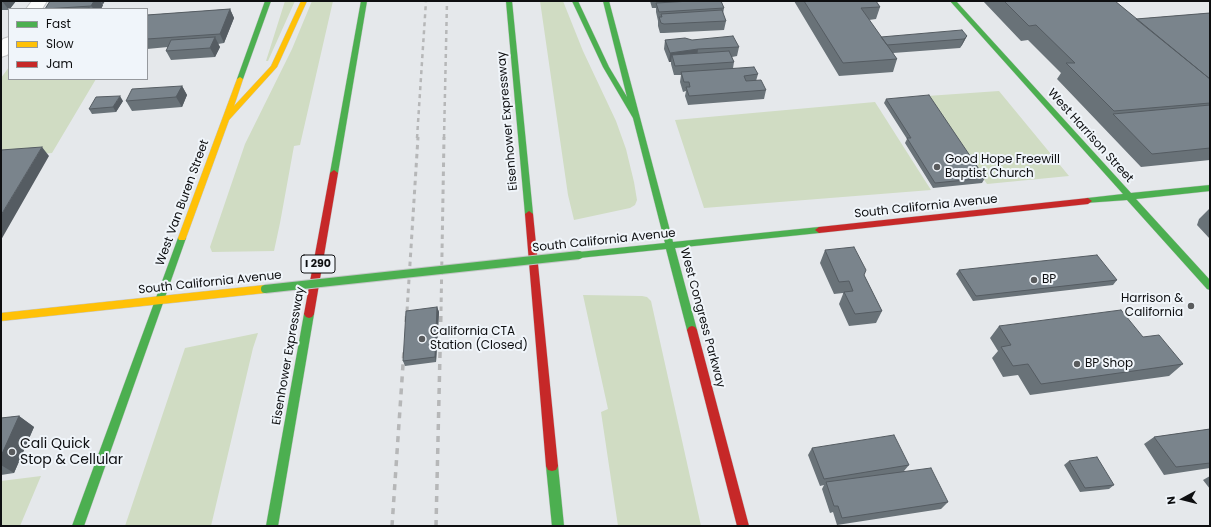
<!DOCTYPE html>
<style>
body{margin:0}
#map{position:relative;width:1211px;height:527px;overflow:hidden;background:#e5e8eb;font-family:Poppins,sans-serif}
canvas{display:block}
.frame{position:absolute;inset:0;border:2px solid #0e0f11;pointer-events:none}
.legend{position:absolute;left:8px;top:8px;width:140px;height:72px;box-sizing:border-box;background:#f0f5fa;border:1px solid #96999d;margin:0;padding:5px 7px;list-style:none;font-size:12px;color:#0e0f11}
.legend li{display:flex;align-items:center;gap:8px;height:20px}
.legend b{width:20px;border:1px solid #96999d}
.north{position:absolute;left:1163px;top:479px;width:40px;height:40px;-webkit-text-stroke:3px #f0f5fa;paint-order:stroke;rotate:263deg;font-size:11px;font-weight:700;line-height:16px;text-align:center;color:#0e0f11}
.north::after{content:'';display:block;margin:auto;width:14px;height:18px;background:#0e0f11;clip-path:polygon(50% 0,100% 100%,50% 72%,0 100%)}
</style>
<div id="map">
<canvas width="1211" height="527"></canvas>
<div class="frame"></div>
<ul class="legend">
<li><b style="height:5px;background:#4caf50"></b>Fast</li>
<li><b style="height:5px;background:#ffc107"></b>Slow</li>
<li><b style="height:5px;background:#c62828"></b>Jam</li>
</ul>
<div class="north">N</div>
</div>
<script>
const g = document.querySelector('canvas').getContext('2d');
g.lineJoin = 'round';
function fillPath(path, color) { g.fillStyle = color; g.fill(path, 'evenodd'); }
const poly = rows => new Path2D(rows.map(r => 'M' + r).join(''));
function stroke(path, color, width, dash) { g.strokeStyle = color; g.lineWidth = width; g.lineCap = dash ? 'butt' : 'round'; g.setLineDash(dash || []); g.stroke(path); }
function drawText(font, color, halo, rows, align = 'center') {
  g.font = font + ' Poppins,sans-serif'; g.lineWidth = 4; g.setLineDash([]); g.textBaseline = 'middle'; g.strokeStyle = halo; g.fillStyle = color; for (const [text, x, y, turn = 0] of rows) {
    g.save(); g.translate(x, y); g.rotate((+turn || 0) * Math.PI / 180); g.textAlign = isNaN(turn) ? turn : align; if (halo) g.strokeText(text, 0, 0); g.fillText(text, 0, 0); g.restore();
  }
}
const green = poly([
 [285,1,295,1,268,61,266,61],
 [312,1,333,1,300,145,294,146,280,223,274,251,212,252,210,247,245,144,292,49],
 [540,1,563,1,583,51,616,121,626,149,634,182,637,200,635,205,630,208,574,220,568,195],
 [9,67,9,79,96,79,52,153,1,158,1,78],
 [999,91,1069,176,987,184,927,96],
 [875,102,931,190,704,208,675,120],
 [583,295,642,296,647,297,651,301,701,526,618,526,601,412,608,409],
 [258,333,253,348,211,526,125,526,185,348],
 [41,476,20,526,1,526,1,481]
]);
const street = poly([
 [32,1,47,1,42,9,26,9,32,1],
 [9,37,9,53,7,55,1,57,1,42,3,39,9,37]
]);
const fast = poly([
 [265,1,271,1,243,79,242,80,238,80,237,79,265,1],
 [361,1,367,1,338,173,334,176,330,173,361,1],
 [506,1,512,1,533,214,529,217,525,214,506,1],
 [572,1,578,1,609,67,627,97,603,1,609,1,673,242,819,227,823,230,819,233,675,248,697,330,695,333,692,334,689,333,687,330,666,249,579,258,575,255,579,252,665,243,633,118,603,67,572,1],
 [950,1,956,1,1131,193,1210,185,1210,191,1136,199,1210,280,1210,290,1207,289,1127,200,1085,203,1084,201,1085,199,1088,198,1123,194,950,1],
 [182,235,186,238,84,526,72,526,178,238,182,235],
 [309,310,312,311,314,314,278,526,266,526,304,314,306,311,309,310],
 [552,461,556,462,558,466,564,526,552,526,546,466,548,462,552,461]
]);
const slow = poly([
 [301,1,307,1,277,67,229,120,186,238,185,240,179,240,178,238,237,79,240,77,243,79,234,106,271,66,301,1],
 [265,285,268,286,270,289,268,292,265,293,1,321,1,313,265,285]
]);
const jam = poly([
 [334,170,338,173,314,314,312,317,309,318,306,317,304,314,330,173,334,170],
 [1088,198,1092,201,1088,204,819,233,815,230,819,227,1088,198],
 [529,211,533,214,558,466,556,470,552,471,548,470,546,466,525,214,529,211],
 [692,326,695,327,697,330,749,526,737,526,687,330,689,327,692,326]
]);
const railFar2 = poly([
 [417,138,426,1],
 [444,138,447,1]
]);
const railFar1 = poly([
 [407,311,418,137],
 [441,311,444,137]
]);
const rail = poly([
 [406,322,407,310],
 [392,526,404,350],
 [436,526,441,310]
]);
const fastBridge = poly([
 [265,289,579,255]
]);
const wall = poly([
 [1,1,16,1,9,10,1,10],
 [50,1,105,1,103,4,102,4,103,5,101,9,45,9],
 [650,1,721,1,724,8,723,14,726,21,724,30,664,33,660,33,658,26,658,21,656,12,656,8,652,8],
 [794,1,876,1,880,7,876,19,869,20,881,37,967,36,962,45,960,48,893,53,897,59,893,72,839,76],
 [983,1,1115,1,1136,19,1210,13,1210,160,1141,167,1057,79,1061,73,1028,40,1021,41],
 [230,9,234,18,224,43,218,44,220,47,215,57,171,60,166,51,168,47,147,49,147,15],
 [665,40,692,40,739,47,737,56,732,57,734,62,733,68,758,74,756,81,766,90,764,99,688,105,685,96,686,91,683,92,680,82,681,75,674,75,671,64,671,62,669,62,664,49],
 [182,86,187,95,182,107,132,111,126,101],
 [886,99,985,178,982,183,933,188,905,143,907,139,884,103],
 [123,101,116,112,92,114,89,109],
 [1210,208,1210,239,1197,225,1199,219],
 [825,250,864,275,882,311,876,323,849,326,839,304,843,294,843,293,834,294,820,263],
 [959,270,1117,280,1113,285,973,301,956,274],
 [437,307,439,312,436,362,405,366,403,361],
 [999,326,1143,337,1183,364,1169,376,1030,395,1018,375,1003,377,992,358,998,351,990,338],
 [19,416,34,427,14,473,1,475,1,418],
 [1210,429,1210,468,1164,475,1144,444,1154,437],
 [812,448,909,465,904,471,948,502,941,509,837,525,833,512,830,513,822,489,824,485,820,486,808,455],
 [1069,461,1114,485,1109,489,1080,492,1064,465],
 [1210,476,1210,489,1203,480]
]);
const shadedWall = poly([
 [2,1,16,1,9,10],
 [94,1,100,1,103,5,101,9,94,9,91,6],
 [101,1,105,1,103,4],
 [230,9,234,18,224,43,220,34],
 [967,36,962,45,960,48,964,39],
 [215,37,220,47,215,57,210,48],
 [698,49,697,58,672,55,671,62,669,62,670,53],
 [182,86,187,95,182,107,176,97],
 [120,96,123,101,116,112,113,107],
 [42,147,49,156,1,240,1,215],
 [437,307,439,312,436,362,435,357],
 [19,416,34,427,14,473,1,465,1,456]
]);
const building = poly([
 [50,1,94,1,91,6,45,9,50,1],
 [691,1,721,1,724,8,659,12,656,3,691,1],
 [804,1,876,1,880,7,861,8,897,59,843,63,804,1],
 [1004,1,1115,1,1210,79,1210,103,1114,111,1066,63,1075,63,1036,25,1029,26,1004,1],
 [89,8,89,9,74,9,89,8],
 [230,9,220,34,147,39,147,15,230,9],
 [722,10,726,21,664,24,661,23,659,17,662,17,661,14,722,10],
 [1210,13,1210,79,1136,19,1210,13],
 [962,30,967,36,964,39,887,45,881,37,962,30],
 [733,36,739,47,698,49,670,53,665,40,685,38,692,40,733,36],
 [215,37,210,48,166,51,171,40,215,37],
 [729,51,734,62,675,66,672,55,729,51],
 [754,67,758,74,744,76,746,81,761,80,766,90,689,96,686,87,690,87,689,82,684,82,681,72,754,67],
 [182,86,176,97,126,101,132,89,182,86],
 [929,95,985,178,935,183,907,138,911,138,886,99,929,95],
 [120,96,113,107,89,109,96,97,120,96],
 [1210,105,1210,148,1152,154,1113,114,1210,105],
 [42,147,1,215,1,150,42,147],
 [854,247,866,270,864,275,882,311,855,314,844,292,853,291,849,281,839,282,825,250,854,247],
 [1097,255,1117,280,976,296,959,270,1097,255],
 [437,307,435,357,403,361,406,311,437,307],
 [1121,310,1143,337,1159,335,1183,364,1041,384,1028,364,1013,366,1001,347,1011,345,999,326,1121,310],
 [19,416,1,456,1,418,19,416],
 [1210,429,1210,463,1176,467,1154,437,1210,429],
 [894,435,909,465,824,479,812,448,894,435],
 [1097,457,1114,485,1085,488,1069,461,1097,457],
 [931,468,948,502,842,518,838,506,834,506,826,482,931,468]
]);
const markers = [
 [937,167,4,"#595b5d"],
 [1034,280,4,"#595b5d"],
 [1191,306,4,"#595b5d"],
 [422,339,4,"#595b5d"],
 [1077,364,4,"#595b5d"],
 [12,452,4,"#595b5d"]
];
const shields = [
 [318,264,34]
];
const shieldNames = [
 ["I 290",318,264]
];
const streetNames = [
 ["Eisenhower Expressway",508,121,-95],
 ["West Harrison Street",1090,136,48],
 ["West Van Buren Street",183,203,-70],
 ["South California Avenue",926,207,-6],
 ["South California Avenue",604,241,-6],
 ["South California Avenue",210,283,-6],
 ["West Congress Parkway",702,318,75],
 ["Eisenhower Expressway",289,356,-80]
];
const poiNames = [
 ["Good Hope Freewill",945,160],
 ["Baptist Church",945,174],
 ["BP",1042,280],
 ["Harrison &",1183,299,"right"],
 ["California",1183,313,"right"],
 ["California CTA",430,332],
 ["Station (Closed)",430,346],
 ["BP Shop",1085,364]
];
const nearPoinames = [
 ["Cali Quick",20,444],
 ["Stop & Cellular",20,460]
];
fillPath(green, '#d0dcc3');
stroke(street, '#c4c6c8', 2);
stroke(fast, '#c4c6c8', 1);
stroke(slow, '#c4c6c8', 1);
stroke(jam, '#c4c6c8', 1);
fillPath(street, '#fbfcfc');
fillPath(fast, '#4caf50');
fillPath(slow, '#ffc107');
fillPath(jam, '#c62828');
stroke(railFar2, '#b6b7b8', 2.5, [4, 4]);
stroke(railFar1, '#b6b7b8', 3, [4.5, 4.5]);
stroke(rail, '#b6b7b8', 3.5, [6, 6]);
stroke(fastBridge, '#c4c6c8', 10, []);
stroke(fastBridge, '#4caf50', 8);
fillPath(wall, '#697278');
fillPath(shadedWall, '#555c62');
fillPath(building, '#7a848c');
stroke(building, '#555c62', 1);
for (const [x, y, r, color] of markers) { const dot = new Path2D(); dot.arc(x, y, r, 0, 2 * Math.PI); g.fillStyle = color; g.fill(dot); stroke(dot, '#f0f5fa', 1.5); }
for (const [x, y, w] of shields) { const box = new Path2D(); box.roundRect(x - w / 2, y - 9, w, 18, 3); g.fillStyle = '#f0f5fa'; g.fill(box); stroke(box, '#0e0f11', 1); }
drawText('bold 11px', '#0e0f11', null, shieldNames);
drawText('12px', '#0e0f11', '#f0f5fa', streetNames);
drawText('12px', '#0e0f11', '#f0f5fa', poiNames, 'left');
drawText('14px', '#0e0f11', '#f0f5fa', nearPoinames, 'left');
</script>
